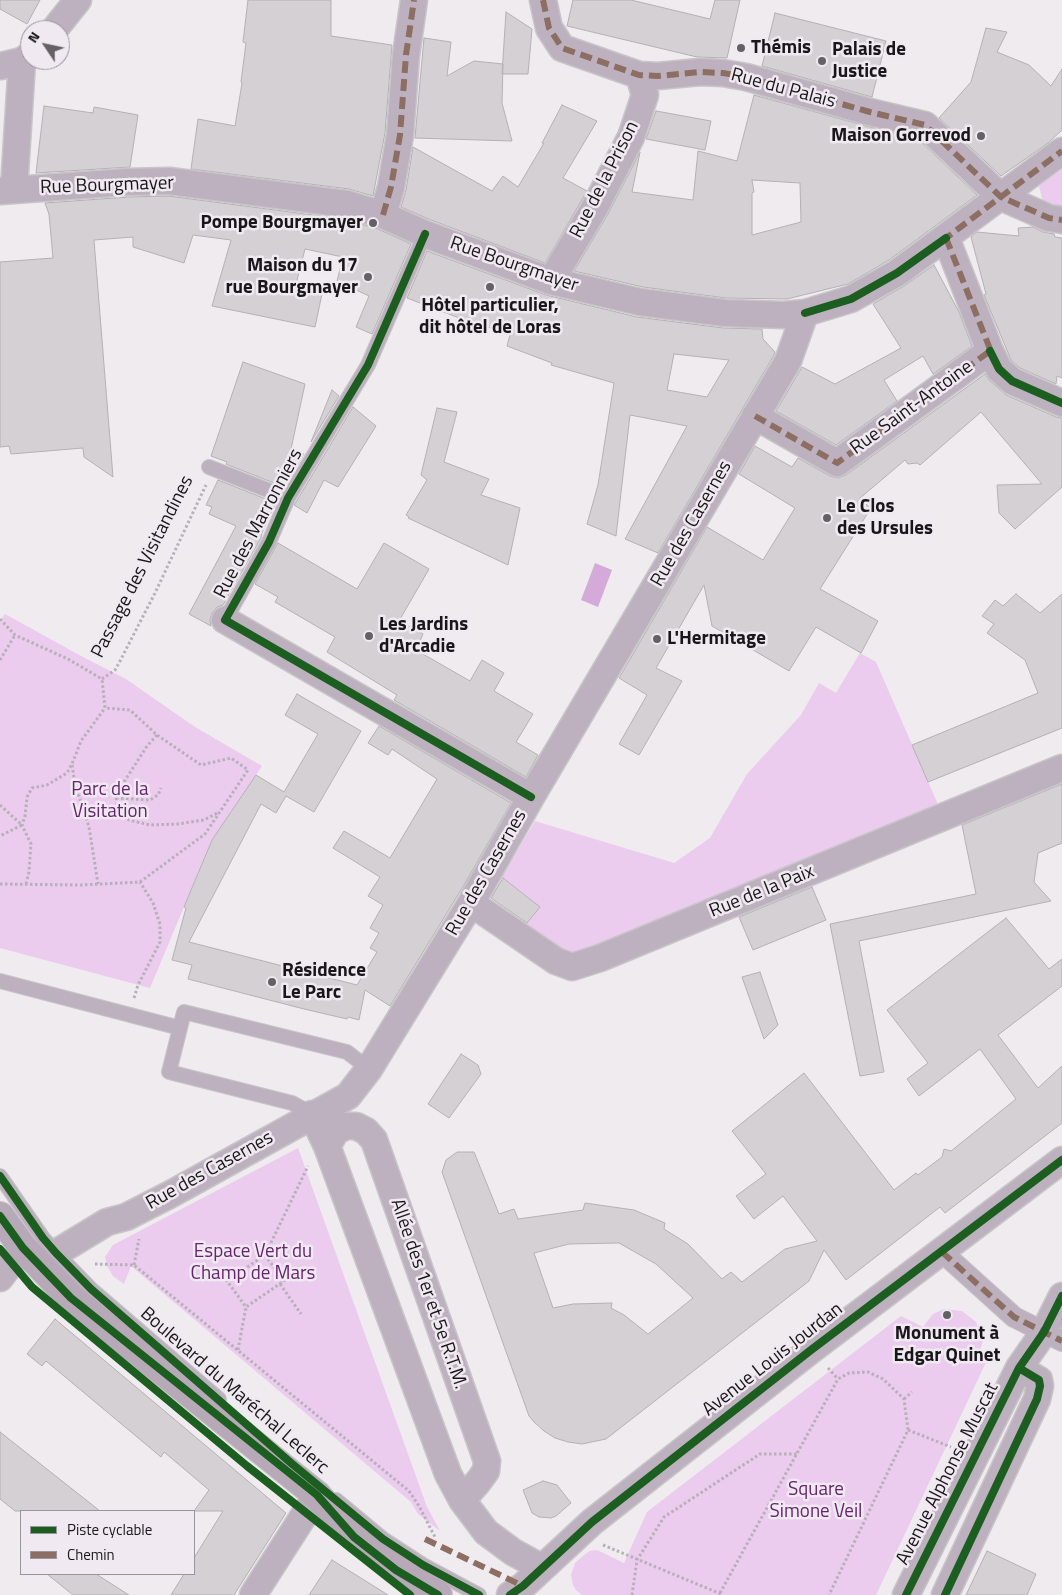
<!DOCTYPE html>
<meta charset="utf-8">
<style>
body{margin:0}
#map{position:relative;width:1062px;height:1595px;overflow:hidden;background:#efebef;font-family:"Titillium Web",sans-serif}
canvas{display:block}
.legend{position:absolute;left:20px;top:1510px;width:175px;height:65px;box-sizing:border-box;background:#f0e9f1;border:1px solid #9a959b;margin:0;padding:6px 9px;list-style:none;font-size:15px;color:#191619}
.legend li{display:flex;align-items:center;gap:10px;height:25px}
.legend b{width:25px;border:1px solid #9a959b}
.north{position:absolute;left:20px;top:20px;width:50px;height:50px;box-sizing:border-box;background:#f0e9f1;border:1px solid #9a959b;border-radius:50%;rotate:304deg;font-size:14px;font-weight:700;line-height:20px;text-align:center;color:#191619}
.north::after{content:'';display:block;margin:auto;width:18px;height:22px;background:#646164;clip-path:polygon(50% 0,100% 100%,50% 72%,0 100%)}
</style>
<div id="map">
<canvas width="1062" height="1595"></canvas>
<ul class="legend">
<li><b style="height:6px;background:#1b5e20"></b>Piste cyclable</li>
<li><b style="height:6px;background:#8d6e63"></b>Chemin</li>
</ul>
<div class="north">N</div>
</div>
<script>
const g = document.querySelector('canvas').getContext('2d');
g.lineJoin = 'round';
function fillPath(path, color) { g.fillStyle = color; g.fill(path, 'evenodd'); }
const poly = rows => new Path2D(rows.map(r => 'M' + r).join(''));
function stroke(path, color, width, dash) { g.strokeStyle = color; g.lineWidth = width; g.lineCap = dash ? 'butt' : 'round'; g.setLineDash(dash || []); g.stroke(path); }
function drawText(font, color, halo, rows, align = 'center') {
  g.font = font + ' "Titillium Web",sans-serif'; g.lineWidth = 5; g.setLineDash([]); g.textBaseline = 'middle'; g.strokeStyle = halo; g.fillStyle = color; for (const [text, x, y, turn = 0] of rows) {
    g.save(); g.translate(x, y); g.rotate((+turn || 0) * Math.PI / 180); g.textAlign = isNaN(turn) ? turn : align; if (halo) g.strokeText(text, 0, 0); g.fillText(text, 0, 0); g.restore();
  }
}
const green = poly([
 [1062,169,1062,209,1044,207,1039,186],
 [5,614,81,656,126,679,195,727,262,766,212,840,150,988,0,948,0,622],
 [860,653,876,662,940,809,597,950,560,953,525,925,540,907,502,877,535,821,674,863,710,838,747,774,801,715,819,683,836,693],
 [298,1148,427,1507,440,1531,418,1514,411,1502,131,1266,124,1284,113,1276,107,1266,105,1257,113,1245],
 [944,1309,962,1311,976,1322,983,1340,979,1354,988,1358,876,1595,582,1595,576,1590,573,1585,571,1575,575,1563,584,1555,590,1551,597,1550,624,1563,647,1512,901,1316,923,1327,933,1314]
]);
const water = poly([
 [595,563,612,570,598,607,581,600]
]);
const building = poly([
 [0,0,40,0,27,24,0,9,0,0],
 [248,0,331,0,331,36,392,45,385,133,373,196,349,189,191,169,198,119,235,126,242,83,241,82,246,43,243,42,248,0],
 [573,0,631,0,710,19,715,0,740,0,727,58,697,57,567,26,573,0],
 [506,12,532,29,528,74,502,74,506,12],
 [775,13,886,41,872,97,762,66,775,13],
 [986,28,1007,32,997,52,1029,65,1051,86,1062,69,1062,130,1048,143,1001,176,939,118,971,82,986,28],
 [424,38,451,42,447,76,474,61,503,64,502,103,512,141,415,138,424,38],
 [754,95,866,126,918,139,977,195,889,260,848,284,787,299,726,298,643,287,574,271,608,214,640,152,632,192,693,200,698,151,737,161,754,95],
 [752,180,800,183,801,222,752,235,752,193,754,192,752,180],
 [562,105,597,121,563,178,587,191,545,263,431,220,401,207,406,190,413,147,492,191,503,176,518,187,544,143,542,143,562,105],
 [44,106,93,113,94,107,138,115,130,167,36,173,44,106],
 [656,111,711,121,705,150,646,139,656,111],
 [168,196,344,219,378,229,411,244,372,334,356,327,369,296,337,281,343,257,305,249,295,288,322,294,315,327,212,306,231,240,193,235,184,263,133,247,133,237,94,240,113,477,84,457,83,448,11,454,9,446,0,447,0,262,53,258,49,214,45,203,128,197,168,196],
 [1033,227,1043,232,1054,234,1055,237,1062,238,1062,378,1057,376,1056,384,1020,368,1011,360,984,295,986,294,971,237,977,232,1019,236,1018,228,1033,227],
 [427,251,546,295,637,317,723,328,762,329,763,339,775,352,774,355,658,553,625,539,687,426,630,415,616,536,587,524,598,485,614,383,551,365,552,363,507,346,510,335,467,319,467,321,407,298,427,251],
 [674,354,729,360,707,397,667,390,674,354],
 [934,265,959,312,972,346,933,374,923,356,884,380,897,401,836,445,776,411,802,367,835,384,901,348,873,304,904,286,934,265],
 [243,362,305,384,291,449,304,454,284,487,226,464,227,462,211,456,243,362],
 [985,374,989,380,1006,395,1056,417,1062,418,1062,487,1015,529,999,513,997,485,1042,484,981,412,920,465,917,463,908,464,905,460,859,499,871,508,820,589,878,621,861,653,816,627,789,671,712,626,704,585,656,668,682,681,639,755,619,744,647,695,619,678,707,527,763,560,795,508,739,474,755,446,792,467,798,458,830,476,838,478,846,475,985,374],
 [332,390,339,396,311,442,332,390],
 [353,407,376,426,338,487,324,480,307,513,294,505,296,502,353,407],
 [437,408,457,412,444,462,489,479,481,495,520,508,508,565,408,518,409,517,406,515,427,480,421,475,437,408],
 [218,480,276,503,262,533,261,538,223,605,217,607,212,613,210,620,211,626,189,614,236,526,209,514,212,507,206,505,218,480],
 [278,543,357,589,384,543,429,569,399,621,423,634,416,650,470,681,482,660,504,673,494,691,533,714,516,742,538,755,526,777,394,700,397,695,327,652,335,637,275,602,278,597,255,584,278,543],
 [1016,594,1040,613,1062,594,1062,728,928,782,912,745,1038,693,1025,660,987,633,994,624,982,616,995,600,1003,606,1016,594],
 [297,694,361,731,314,812,286,796,276,813,261,804,189,942,357,985,377,952,370,948,379,933,370,928,383,905,368,896,380,877,333,848,344,831,390,858,437,779,392,749,388,755,368,743,379,726,511,803,464,885,390,1006,365,990,359,1020,348,1017,347,1019,304,1009,188,979,192,965,172,960,186,908,184,907,212,840,256,775,284,792,318,734,285,715,297,694],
 [1062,784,1062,843,1038,853,1034,882,1051,901,859,941,884,1072,860,1076,830,924,976,894,962,825,1062,784],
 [503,878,540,907,527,923,491,898,503,878],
 [812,887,826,920,753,950,739,917,812,887],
 [1006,918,1049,969,1062,959,1062,986,998,1035,1038,1088,1062,1066,1062,1123,945,1213,940,1207,846,1280,824,1250,809,1281,606,1439,582,1444,568,1442,555,1438,544,1431,534,1422,529,1416,442,1172,446,1160,457,1152,474,1152,499,1214,514,1209,518,1219,583,1210,585,1203,634,1210,665,1223,664,1229,688,1244,722,1279,731,1272,742,1282,785,1249,817,1241,783,1196,754,1219,736,1196,766,1174,732,1131,804,1073,894,1190,916,1173,918,1175,942,1157,944,1149,951,1151,1016,1099,980,1049,919,1096,907,1079,928,1063,887,1010,1006,918],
 [619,1243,656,1264,693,1298,648,1334,624,1315,611,1308,612,1303,573,1304,553,1308,534,1253,569,1244,619,1243],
 [760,972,778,1025,764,1039,742,977,760,972],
 [461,1054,478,1065,481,1074,449,1118,428,1104,461,1054],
 [55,1319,286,1513,234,1595,171,1595,184,1574,194,1574,194,1558,223,1511,194,1511,209,1490,164,1452,161,1457,46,1361,42,1366,27,1354,55,1319],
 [0,1432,100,1511,15,1511,0,1499,0,1432],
 [543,1481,557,1485,571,1503,556,1516,551,1518,539,1517,532,1513,523,1490,543,1481],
 [987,1551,1036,1574,1027,1595,966,1595,987,1551],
 [332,1560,388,1595,309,1595,332,1560],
 [47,1574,96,1574,129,1595,73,1595,47,1574]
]);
const path = poly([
 [0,619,15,635,68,659,102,679],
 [0,660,15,635],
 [102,679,115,670,119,663,155,593,206,485],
 [157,735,147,746,122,785,116,798,118,808,129,820,150,825,178,824,204,820,219,812],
 [72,765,75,784,89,827,98,884],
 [116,798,150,800,158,795,161,788],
 [0,805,22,825,0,836],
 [0,884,82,885,140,882,205,834,248,770,231,758,201,765,157,735,130,710,105,708,102,679],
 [26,884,29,872,31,844,22,825,25,816,27,797,32,788,47,785,67,773,72,764,81,741,105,708],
 [134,998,138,985,160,942,160,924,153,903,140,882],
 [265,1255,284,1281,246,1307,227,1281,265,1255,308,1166],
 [95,1264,134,1265,409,1491,419,1506,436,1539],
 [134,1265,139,1239],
 [280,1284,301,1314],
 [238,1350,246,1307],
 [828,1368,838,1379],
 [904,1399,912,1392],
 [908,1430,951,1447],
 [603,1545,721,1594],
 [720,1593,838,1379,849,1373,868,1372,883,1379,904,1399,908,1430,829,1595],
 [632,1595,637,1560,664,1517,760,1454,797,1454]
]);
const service = poly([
 [209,467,288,498],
 [225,620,269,542,288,498,368,365,425,234],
 [0,981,180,1028,169,1072,292,1103,312,1114],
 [180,1028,184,1012,347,1052,369,1069],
 [0,1176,43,1238,56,1253,91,1289,219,1399],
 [336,1500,383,1539,423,1565,479,1595]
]);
const pedestrian = poly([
 [942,1252,1014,1317,1062,1341]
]);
const minor = poly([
 [543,0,549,28,562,48,639,75,658,76,700,72,723,73,746,77,870,112,925,125,1001,197,1049,218,1062,220],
 [54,30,78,0],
 [0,66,22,61,30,55],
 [14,189,22,61],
 [0,191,127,182,169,181,347,204,383,215,425,234,551,281,640,302,725,313,784,315,805,313,851,299,897,273,1062,151],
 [383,215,391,187,400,135,406,55,414,0],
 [946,238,990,351,999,369,1012,381,1062,403],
 [551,281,595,207,631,137,645,95,639,75],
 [755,416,837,463,990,351],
 [225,620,531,797],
 [471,903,556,961,572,967,600,958,1062,768],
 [312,1114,327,1146,448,1474,462,1500,486,1532,513,1552,542,1568],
 [327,1146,336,1131,346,1126,356,1126,366,1131,374,1140,487,1461,486,1471,478,1482,462,1500],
 [41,1266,56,1253,107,1222,126,1217,171,1194,348,1096,369,1069,471,903,531,797,788,361,805,313],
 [0,1278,23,1248],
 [253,1595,317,1495],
 [510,1595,523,1586,592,1522,811,1350,1062,1160],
 [906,1595,1019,1368,1044,1332,1062,1296],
 [945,1595,1037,1399,1040,1386,1039,1380,1019,1368]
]);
const primary = poly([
 [0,1216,23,1248,71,1298,317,1495,354,1537,396,1570,438,1595]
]);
const quiet = poly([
 [543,0,549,28,562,48,639,75,658,76,700,72,723,73,746,77,870,112,925,125,1001,197,1049,218,1062,220],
 [383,215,391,187,400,135,406,55,414,0],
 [946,238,992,354],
 [942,241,1062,151],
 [755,416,837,463,990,351],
 [942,1252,1014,1317,1062,1341],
 [425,1539,523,1586]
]);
const cycleway = poly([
 [425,234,368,365,288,498,269,542,225,620,531,797],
 [805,313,851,299,897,273,946,238],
 [990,351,999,369,1012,381,1062,403],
 [0,1176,43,1238,56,1253,91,1289,291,1463,383,1539,423,1565,479,1595],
 [0,1216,23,1248,71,1298,317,1495,354,1537,396,1570,438,1595],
 [0,1249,32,1287,247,1466,410,1595],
 [510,1595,523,1586,592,1522,811,1350,1062,1160],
 [906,1595,1019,1368,1044,1332,1062,1296],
 [945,1595,1037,1399,1040,1386,1039,1380,1019,1368]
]);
const markers = [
 [741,48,5,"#646164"],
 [822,61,5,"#646164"],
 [981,136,5,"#646164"],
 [373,223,5,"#646164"],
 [368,277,5,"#646164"],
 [490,287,5,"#646164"],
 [827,518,5,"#646164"],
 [369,636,5,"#646164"],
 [657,639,5,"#646164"],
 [272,982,5,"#646164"],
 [947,1315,5,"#646164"]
];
const poiNames = [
 ["Thémis",751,48],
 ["Palais de",832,50],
 ["Justice",832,72],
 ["Maison Gorrevod",971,136,"right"],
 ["Pompe Bourgmayer",363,223,"right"],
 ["Maison du 17",358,266,"right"],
 ["rue Bourgmayer",358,288,"right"],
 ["Hôtel particulier,",490,306,"center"],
 ["dit hôtel de Loras",490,328,"center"],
 ["Le Clos",837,507],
 ["des Ursules",837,529],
 ["Les Jardins",379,625],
 ["d'Arcadie",379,647],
 ["L'Hermitage",667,639],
 ["Résidence",282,971],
 ["Le Parc",282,993],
 ["Monument à",947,1334,"center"],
 ["Edgar Quinet",947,1356,"center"]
];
const streetNames = [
 ["Rue du Palais",783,89,15],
 ["Rue de la Prison",605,180,-63],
 ["Rue Bourgmayer",107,186,-2],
 ["Rue Bourgmayer",514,265,19],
 ["Rue Saint-Antoine",912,408,-36],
 ["Rue des Marronniers",259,524,-62],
 ["Rue des Casernes",692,524,-60],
 ["Passage des Visitandines",143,567,-63],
 ["Rue des Casernes",487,873,-60],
 ["Rue de la Paix",762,892,-22],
 ["Rue des Casernes",210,1171,-29],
 ["Allée des 1er et 5e R.T.M.",428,1294,71],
 ["Avenue Louis Jourdan",773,1360,-38],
 ["Boulevard du Maréchal Leclerc",234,1391,41],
 ["Avenue Alphonse Muscat",948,1474,-63]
];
const parkNames = [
 ["Parc de la",110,790],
 ["Visitation",110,812],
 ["Espace Vert du",253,1252],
 ["Champ de Mars",253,1274],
 ["Square",816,1490],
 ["Simone Veil",816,1512]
];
fillPath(green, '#ebcbee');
fillPath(water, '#d4abd8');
fillPath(building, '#d4d0d4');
stroke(building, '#b4b1b4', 1);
stroke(service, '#c8c5c8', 16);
stroke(pedestrian, '#c8c5c8', 22);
stroke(minor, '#c8c5c8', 29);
stroke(primary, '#c8c5c8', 30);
stroke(path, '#b8b0b9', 3, [2.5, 2.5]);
stroke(service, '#beb1bf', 14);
stroke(pedestrian, '#beb1bf', 20);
stroke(minor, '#beb1bf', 26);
stroke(primary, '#b7a9b8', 28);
stroke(quiet, '#8d6e63', 6, [12, 6]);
stroke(cycleway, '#1b5e20', 8);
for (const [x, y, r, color] of markers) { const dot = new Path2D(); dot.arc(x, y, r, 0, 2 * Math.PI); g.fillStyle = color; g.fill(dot); stroke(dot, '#f0e9f1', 2); }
drawText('bold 19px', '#191619', '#f0e9f1', poiNames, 'left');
drawText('19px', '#191619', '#f0e9f1', streetNames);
drawText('19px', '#66236e', '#f0e9f1', parkNames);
</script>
